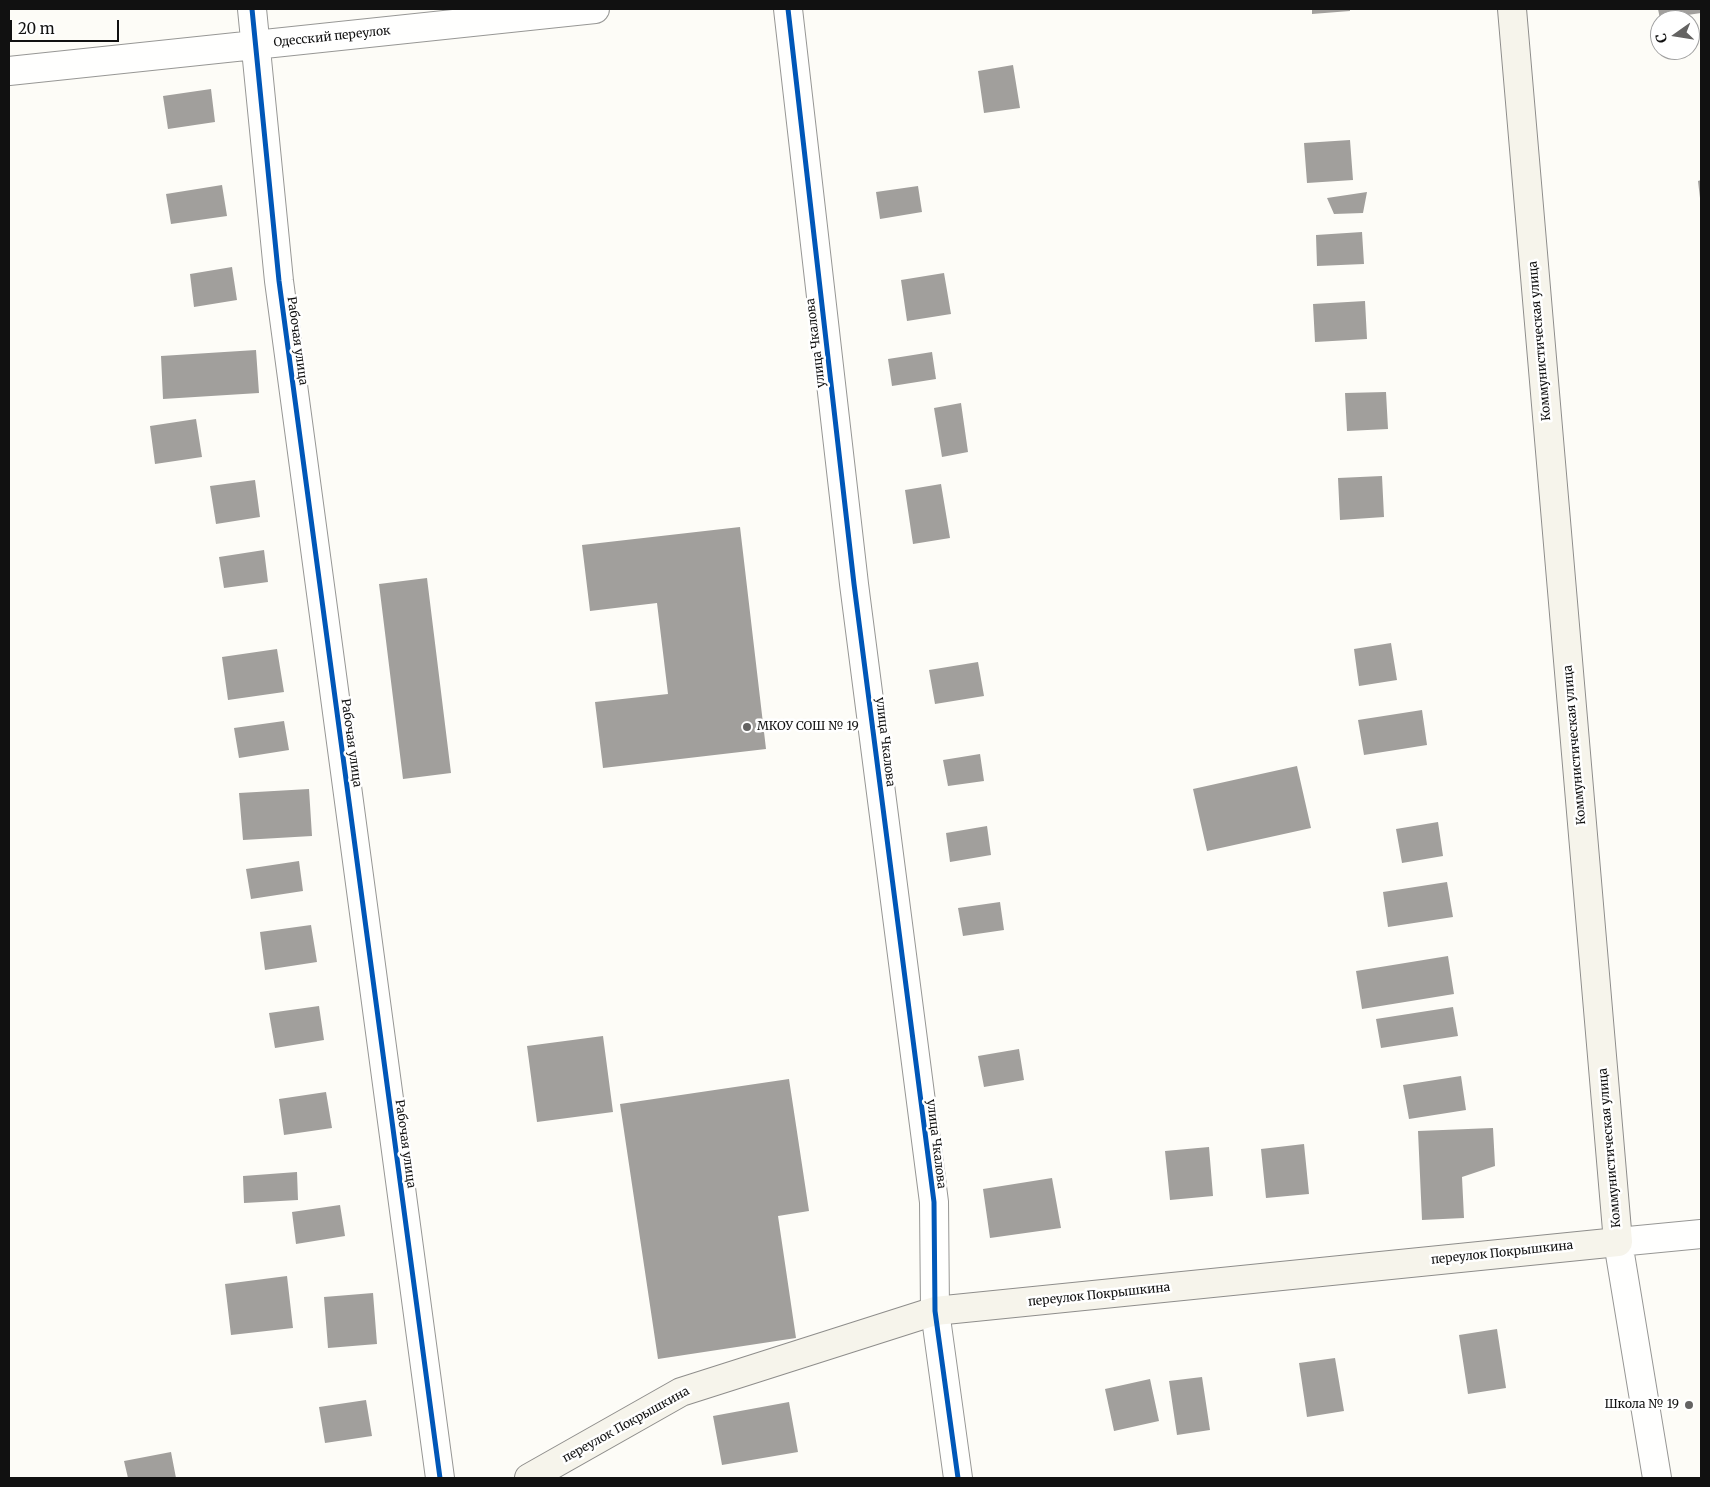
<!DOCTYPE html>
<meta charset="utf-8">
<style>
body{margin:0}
#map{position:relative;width:1710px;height:1487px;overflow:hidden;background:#fdfcf7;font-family:Merriweather,serif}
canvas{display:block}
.frame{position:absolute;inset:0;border:10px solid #111;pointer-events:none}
.north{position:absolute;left:1650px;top:10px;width:50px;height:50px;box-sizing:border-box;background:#fff;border:1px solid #a0a0a0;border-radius:50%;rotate:257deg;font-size:14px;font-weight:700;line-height:20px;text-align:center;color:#111}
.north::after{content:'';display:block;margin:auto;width:18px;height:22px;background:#646362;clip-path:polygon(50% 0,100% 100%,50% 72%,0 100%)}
.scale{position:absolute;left:10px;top:20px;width:109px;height:22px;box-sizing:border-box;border:2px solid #111;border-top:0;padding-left:6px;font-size:15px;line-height:18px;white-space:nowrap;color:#111;-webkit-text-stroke:4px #fff;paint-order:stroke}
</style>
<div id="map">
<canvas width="1710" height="1487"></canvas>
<div class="frame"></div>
<div class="north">С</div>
<div class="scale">20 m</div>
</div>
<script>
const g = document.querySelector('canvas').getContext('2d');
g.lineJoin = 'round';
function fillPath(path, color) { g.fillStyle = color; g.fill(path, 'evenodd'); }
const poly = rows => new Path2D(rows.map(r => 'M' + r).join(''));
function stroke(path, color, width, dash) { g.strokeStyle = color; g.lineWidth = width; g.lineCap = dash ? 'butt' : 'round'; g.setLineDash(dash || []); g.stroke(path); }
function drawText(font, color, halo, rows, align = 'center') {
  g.font = font + ' Merriweather,serif'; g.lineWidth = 5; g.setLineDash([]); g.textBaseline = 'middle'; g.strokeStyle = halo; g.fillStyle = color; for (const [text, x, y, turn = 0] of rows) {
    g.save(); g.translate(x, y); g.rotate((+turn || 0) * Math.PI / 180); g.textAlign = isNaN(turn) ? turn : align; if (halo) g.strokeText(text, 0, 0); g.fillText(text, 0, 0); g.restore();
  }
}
const building = poly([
 [1312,9,1350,9,1350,11,1312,14],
 [1658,9,1701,9,1701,13,1660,19],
 [1013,65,1020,108,984,113,978,71],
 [211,89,215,122,168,129,163,96],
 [1350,140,1353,180,1307,183,1304,143],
 [1701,180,1701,198,1700,198,1698,181],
 [222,185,227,216,171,224,166,194],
 [918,186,922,212,880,219,876,192],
 [1367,192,1363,213,1334,214,1327,198],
 [1362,232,1364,264,1317,266,1316,235],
 [232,267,237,300,194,307,190,274],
 [944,273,951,314,907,321,901,280],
 [1365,301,1367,339,1315,342,1313,304],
 [256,350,259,393,163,399,161,356],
 [932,352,936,379,892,386,888,359],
 [1386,392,1388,429,1347,431,1345,393],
 [961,403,968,452,942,457,934,408],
 [196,419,202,457,155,464,150,426],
 [1382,476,1384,517,1340,520,1338,478],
 [255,480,260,517,216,524,210,486],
 [941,484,950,538,913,544,905,490],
 [740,527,766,749,603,768,595,702,668,694,657,603,590,611,582,545],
 [264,550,268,582,224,588,219,557],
 [427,578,451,773,403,779,379,584],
 [1391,643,1397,680,1359,686,1354,649],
 [277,649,284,692,228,700,222,657],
 [978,662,984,696,935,704,929,670],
 [1422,710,1427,745,1364,755,1358,720],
 [284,721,289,750,239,758,234,728],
 [980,754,984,781,948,786,943,760],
 [1297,766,1311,828,1207,851,1193,789],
 [309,789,312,836,243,840,239,793],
 [1438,822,1443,856,1402,863,1396,829],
 [987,826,991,855,950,862,946,833],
 [299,861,303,891,251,899,246,869],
 [1447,882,1453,917,1388,927,1383,892],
 [1000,902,1004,930,963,936,958,908],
 [311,925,317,962,265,970,260,932],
 [1448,956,1454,994,1362,1009,1356,971],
 [319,1006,324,1040,275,1048,269,1013],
 [1453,1007,1458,1036,1381,1048,1376,1019],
 [603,1036,613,1112,537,1122,527,1046],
 [1019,1049,1024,1080,984,1087,978,1056],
 [1461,1076,1466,1110,1409,1119,1403,1085],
 [789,1079,809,1211,778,1216,796,1338,658,1359,620,1104],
 [326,1092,332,1128,284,1135,279,1099],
 [1493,1128,1495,1166,1462,1177,1464,1218,1422,1220,1418,1131],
 [1304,1144,1309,1194,1266,1198,1261,1149],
 [1209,1147,1213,1196,1170,1200,1165,1151],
 [297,1172,298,1200,244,1203,243,1176],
 [1052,1178,1061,1228,990,1238,983,1189],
 [340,1205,345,1236,296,1244,292,1212],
 [287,1276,293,1328,231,1335,225,1284],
 [373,1293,377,1344,328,1348,324,1297],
 [1497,1329,1506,1388,1468,1394,1459,1335],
 [1335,1358,1344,1411,1307,1417,1299,1363],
 [1202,1377,1210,1430,1177,1435,1169,1381],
 [1150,1379,1159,1421,1114,1431,1105,1389],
 [366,1400,372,1436,325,1443,319,1407],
 [789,1402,798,1452,722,1465,713,1416],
 [171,1452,176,1478,128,1478,124,1461]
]);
const street = poly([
 [252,9,279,281,440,1478],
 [788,9,854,584,934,1202,935,1311,958,1478],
 [9,71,595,9],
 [1657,1478,1618,1242,1701,1234]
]);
const secondary = poly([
 [529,1478,681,1392,935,1311,1618,1242,1512,9]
]);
const cycleway = poly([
 [252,9,279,281,440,1478],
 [788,9,854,584,934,1202,935,1311,958,1478]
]);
const markers = [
 [747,727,5,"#646362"],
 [1689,1405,5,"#646362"]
];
const streetNames = [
 ["Одесский переулок",332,37,-6],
 ["Рабочая улица",297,341,82],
 ["Коммунистическая улица",1540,341,-95],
 ["улица Чкалова",816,343,-97],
 ["улица Чкалова",885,742,83],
 ["Рабочая улица",351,743,82],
 ["Коммунистическая улица",1575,745,-95],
 ["Рабочая улица",405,1144,82],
 ["улица Чкалова",936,1144,83],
 ["Коммунистическая улица",1610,1148,-95],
 ["переулок Покрышкина",1502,1253,-6],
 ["переулок Покрышкина",1099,1295,-6],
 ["переулок Покрышкина",626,1425,-29]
];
const poiNames = [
 ["МКОУ СОШ № 19",757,727],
 ["Школа № 19",1679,1405,"right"]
];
fillPath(building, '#a19f9c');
stroke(street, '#979795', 30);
stroke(secondary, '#8e8d8b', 30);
stroke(street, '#fffffe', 28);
stroke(secondary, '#f6f4eb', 28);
stroke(cycleway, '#0057b8', 5);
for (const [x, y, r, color] of markers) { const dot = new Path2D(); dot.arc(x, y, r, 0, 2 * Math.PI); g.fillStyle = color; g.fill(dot); stroke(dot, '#fff', 2); }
drawText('12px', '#111', '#fff', streetNames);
drawText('12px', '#111', '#fff', poiNames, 'left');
</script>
